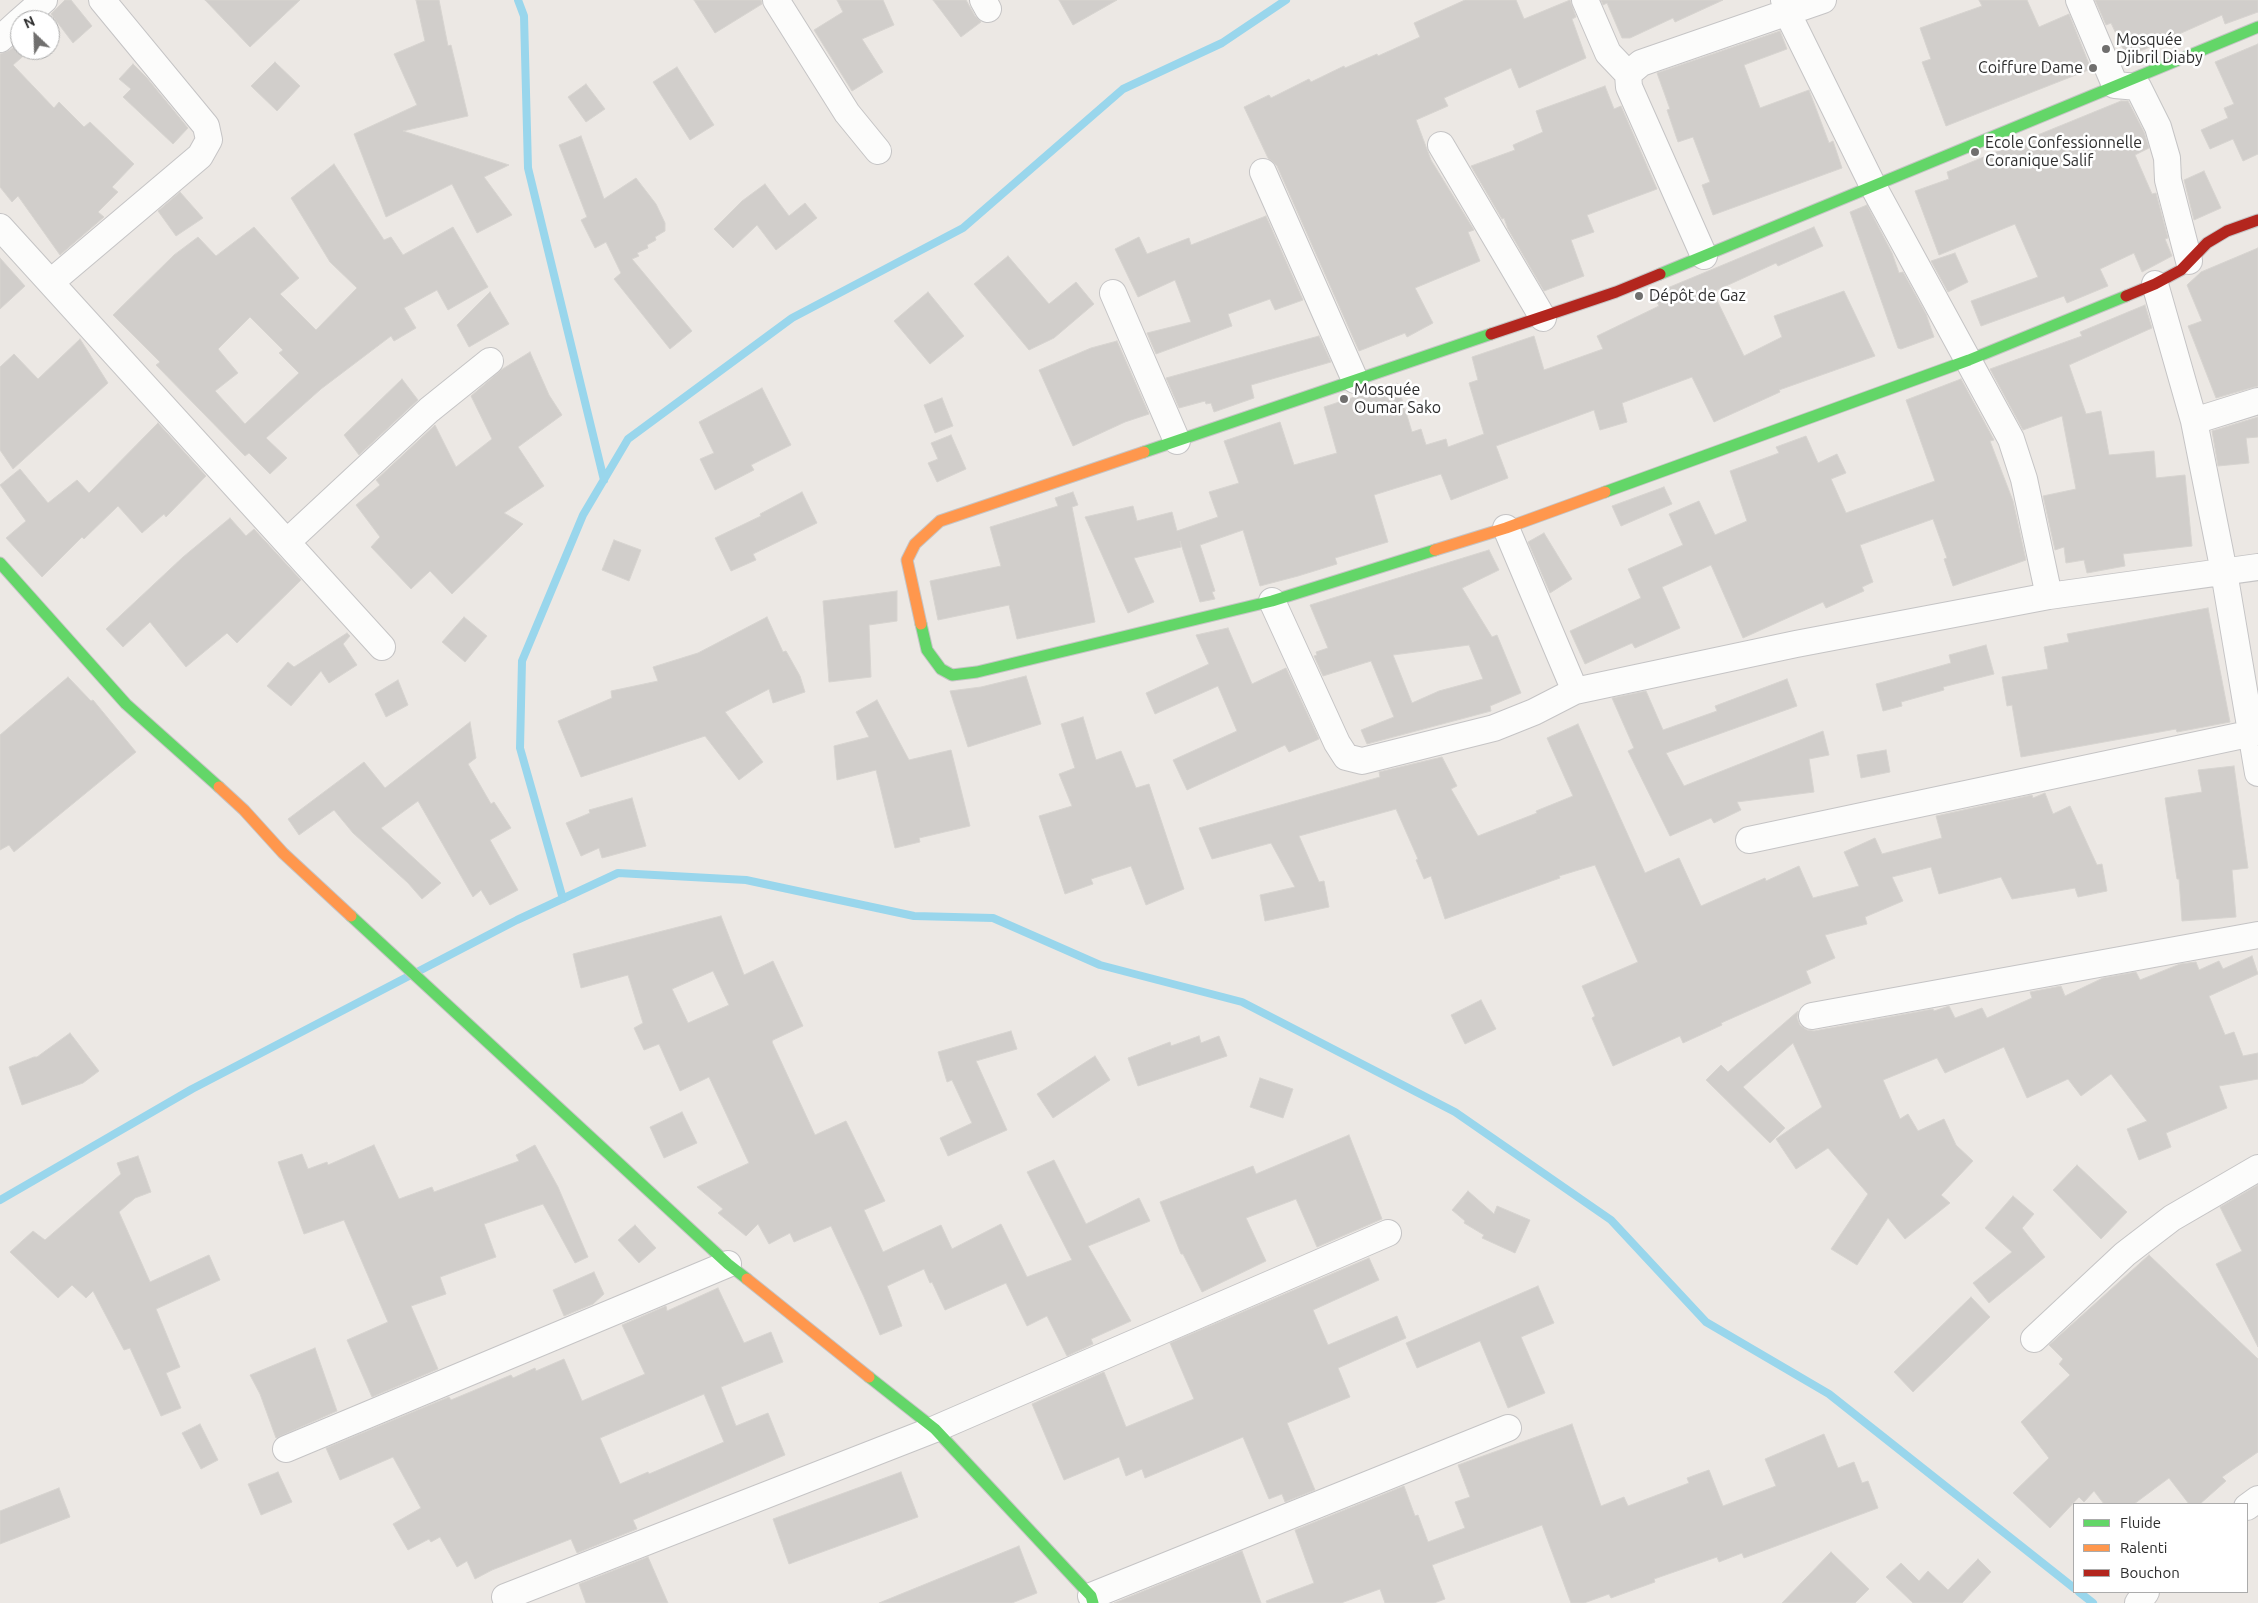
<!DOCTYPE html>
<meta charset="utf-8">
<style>
body{margin:0}
#map{position:relative;width:2258px;height:1603px;overflow:hidden;background:#ece8e4;font-family:Ubuntu,sans-serif}
canvas{display:block}
.legend{position:absolute;left:2073px;top:1503px;width:175px;height:90px;box-sizing:border-box;background:#fff;border:1px solid #ababab;margin:0;padding:6px 9px;list-style:none;font-size:15px;color:#2e2e2e}
.legend li{display:flex;align-items:center;gap:10px;height:25px}
.legend b{width:25px;border:1px solid #ababab}
.north{position:absolute;left:10px;top:10px;width:50px;height:50px;box-sizing:border-box;background:#fff;border:1px solid #ababab;border-radius:50%;rotate:336deg;font-size:14px;font-weight:700;line-height:20px;text-align:center;color:#2e2e2e}
.north::after{content:'';display:block;margin:auto;width:18px;height:22px;background:#706f6e;clip-path:polygon(50% 0,100% 100%,50% 72%,0 100%)}
</style>
<div id="map">
<canvas width="2258" height="1603"></canvas>
<ul class="legend">
<li><b style="height:6px;background:#63d668"></b>Fluide</li>
<li><b style="height:6px;background:#ff974d"></b>Ralenti</li>
<li><b style="height:6px;background:#b3261e"></b>Bouchon</li>
</ul>
<div class="north">N</div>
</div>
<script>
const g = document.querySelector('canvas').getContext('2d');
g.lineJoin = 'round';
const poly = rows => new Path2D(rows.map(r => 'M' + r).join(''));
function stroke(path, color, width, dash) { g.strokeStyle = color; g.lineWidth = width; g.lineCap = dash ? 'butt' : 'round'; g.setLineDash(dash || []); g.stroke(path); }
function fillPath(path, color) { g.fillStyle = color; g.fill(path, 'evenodd'); }
function drawText(font, color, halo, rows, align = 'center') {
  g.font = font + ' Ubuntu,sans-serif'; g.lineWidth = 5; g.setLineDash([]); g.textBaseline = 'middle'; g.strokeStyle = halo; g.fillStyle = color; for (const [text, x, y, turn = 0] of rows) {
    g.save(); g.translate(x, y); g.rotate((+turn || 0) * Math.PI / 180); g.textAlign = isNaN(turn) ? turn : align; if (halo) g.strokeText(text, 0, 0); g.fillText(text, 0, 0); g.restore();
  }
}
const stream = poly([
 [518,0,524,16,528,168,604,480],
 [563,899,520,748,522,661,583,515,628,439,792,318,963,228,1123,89,1222,43,1286,0],
 [419,971,517,920,618,873,746,880,914,916,993,918,1100,965,1242,1002,1455,1112,1611,1220,1706,1322,1829,1394,2074,1588],
 [0,1200,192,1089,409,976],
 [2079,1592,2093,1603]
]);
const building = poly([
 [65,0,71,0,92,26,73,43,51,14,65,0],
 [205,0,300,0,250,47,205,0],
 [416,0,439,0,448,46,451,45,468,116,403,131,509,165,484,177,512,215,477,233,452,184,386,217,354,134,417,105,394,54,425,41,416,0],
 [694,0,761,0,762,4,715,33,694,0],
 [837,0,883,0,894,25,862,39,883,72,852,91,814,30,843,12,837,0],
 [933,0,966,0,975,16,981,22,961,37,933,0],
 [1059,0,1117,0,1073,25,1059,0],
 [1465,0,1516,0,1524,19,1570,0,1576,17,1572,19,1586,58,1519,88,1511,68,1444,98,1448,106,1416,120,1431,160,1474,230,1468,232,1480,261,1415,288,1433,323,1407,337,1405,333,1359,351,1277,166,1268,158,1244,107,1269,95,1271,98,1309,79,1311,82,1344,66,1345,68,1377,54,1378,56,1420,37,1414,23,1465,0],
 [1601,0,1723,0,1675,22,1673,18,1630,38,1622,38,1607,3,1603,5,1601,0],
 [1979,0,2027,0,2039,27,2069,14,2091,69,1946,126,1922,62,1931,59,1920,28,1982,6,1979,0],
 [2095,0,2258,0,2258,12,2225,24,2222,15,2127,57,2111,23,2106,25,2095,0],
 [1780,31,1787,49,1744,65,1760,108,1809,90,1829,143,1833,141,1842,168,1713,215,1702,185,1710,182,1693,137,1678,142,1667,110,1670,109,1657,73,1780,31],
 [20,42,20,50,28,52,13,65,54,108,59,102,84,127,90,122,134,164,112,187,118,192,98,212,104,217,60,255,18,196,12,202,0,187,0,54,10,50,20,42],
 [2258,44,2258,154,2243,161,2233,139,2210,149,2201,130,2228,118,2224,108,2234,104,2215,62,2258,44],
 [275,62,300,86,277,111,251,86,275,62],
 [133,64,147,78,188,128,173,144,123,97,131,89,119,79,133,64],
 [677,67,714,125,690,140,653,82,677,67],
 [586,84,605,109,586,122,568,97,586,84],
 [1605,86,1614,109,1621,106,1657,189,1587,215,1594,232,1571,240,1584,276,1544,291,1508,229,1504,218,1502,219,1471,166,1515,150,1513,145,1543,132,1536,111,1605,86],
 [2121,101,2128,101,2144,132,2149,148,2135,155,2152,194,2156,193,2168,238,2165,239,2172,256,2142,272,2134,253,2100,269,2108,286,2067,303,2064,296,1981,326,1971,301,2038,277,2015,224,1939,255,1915,191,1949,179,1947,172,2121,101],
 [581,136,604,199,636,178,656,204,665,223,665,231,655,237,656,240,647,245,648,248,637,253,639,256,632,259,692,331,670,349,614,279,621,273,606,242,595,248,581,220,587,217,559,145,581,136],
 [334,164,384,240,391,237,403,255,453,227,488,287,448,310,437,290,404,308,416,328,394,341,391,336,321,389,266,438,287,458,270,474,249,453,245,456,156,365,160,362,113,315,174,255,198,237,216,256,254,227,299,278,280,294,316,330,357,288,330,262,291,198,334,164],
 [250,317,283,350,279,353,299,373,245,424,215,391,238,373,218,349,250,317],
 [2204,171,2221,208,2194,220,2184,180,2204,171],
 [765,184,789,216,805,203,817,218,776,250,757,225,733,248,714,229,742,201,765,184],
 [180,192,203,218,176,236,158,211,180,192],
 [1867,205,1892,253,1899,273,1903,272,1926,314,1934,337,1901,349,1898,348,1850,212,1867,205],
 [1266,216,1303,300,1275,310,1270,299,1228,314,1232,326,1156,354,1147,333,1191,322,1175,280,1138,297,1115,249,1139,237,1147,254,1189,238,1191,245,1266,216],
 [1814,227,1823,246,1778,266,1776,263,1713,292,1744,356,1782,337,1774,316,1844,291,1875,356,1779,390,1780,392,1714,422,1692,377,1622,403,1627,422,1600,430,1594,410,1496,446,1508,478,1451,500,1441,474,1374,495,1388,542,1335,558,1337,564,1298,576,1260,586,1243,530,1200,545,1215,591,1212,592,1215,599,1200,602,1180,541,1181,547,1134,558,1154,602,1128,613,1085,517,1133,506,1137,521,1172,512,1177,531,1218,517,1209,492,1239,483,1224,441,1280,422,1294,465,1337,453,1324,407,1397,383,1412,432,1421,429,1426,445,1446,439,1448,447,1484,434,1469,383,1478,380,1472,357,1534,336,1544,370,1603,349,1597,336,1659,306,1653,294,1814,227],
 [2258,248,2258,386,2216,398,2188,326,2202,321,2187,285,2201,272,2258,248],
 [1955,253,1968,282,1948,292,1931,261,1955,253],
 [1008,256,1049,304,1076,282,1094,304,1054,338,1029,350,974,284,1008,256],
 [0,258,25,286,0,309,0,258],
 [490,292,509,324,469,347,457,325,490,292],
 [928,292,964,336,930,364,894,321,928,292],
 [2145,305,2152,328,2069,365,2086,414,2101,411,2109,455,2154,451,2156,478,2185,475,2192,546,2123,554,2125,566,2087,573,2084,560,2066,563,2064,547,2055,550,2043,496,2076,489,2062,416,2023,430,1990,369,2082,336,2080,332,2145,305],
 [1319,336,1331,362,1251,385,1254,398,1214,412,1211,403,1206,404,1205,401,1179,408,1166,378,1319,336],
 [80,339,108,383,13,469,0,450,0,367,14,354,38,379,80,339],
 [1117,341,1149,414,1125,422,1073,446,1039,370,1091,348,1117,341],
 [530,352,549,395,562,415,518,447,544,486,504,513,523,524,452,594,430,571,411,589,371,547,380,537,356,505,380,485,376,480,435,425,456,467,492,439,471,396,501,370,530,352],
 [402,379,418,400,359,455,344,435,402,379],
 [1961,379,1994,440,1990,441,2013,501,2026,560,1953,586,1944,559,1947,558,1933,519,1860,545,1873,582,1862,587,1864,591,1826,608,1823,602,1743,638,1711,565,1662,587,1680,628,1635,648,1632,643,1585,664,1570,631,1641,598,1628,569,1683,545,1669,514,1699,501,1715,535,1747,521,1730,471,1779,453,1776,447,1806,436,1818,463,1837,454,1846,473,1831,479,1846,513,1935,481,1906,400,1961,379],
 [762,388,791,445,751,465,754,470,715,490,700,459,714,453,699,422,762,388],
 [942,398,953,426,935,433,924,405,942,398],
 [2258,417,2258,437,2246,438,2249,463,2218,466,2212,431,2258,417],
 [158,423,206,476,166,517,164,514,142,533,118,506,84,539,82,537,42,577,6,538,26,521,0,485,20,469,48,503,77,480,89,493,158,423],
 [951,435,966,469,937,482,928,463,938,459,931,443,951,435],
 [1664,487,1672,504,1621,526,1612,506,1664,487],
 [802,492,817,523,753,554,756,560,731,571,715,538,761,516,760,514,802,492],
 [1073,492,1078,505,1072,507,1095,622,1017,639,1009,605,938,620,930,581,1001,566,990,527,1058,506,1055,498,1073,492],
 [230,518,246,536,254,529,301,580,237,643,227,633,186,667,150,622,123,647,106,629,183,557,230,518],
 [1544,533,1572,579,1550,593,1528,542,1544,533],
 [614,540,641,550,629,581,602,570,614,540],
 [1489,550,1499,570,1462,588,1492,637,1497,635,1521,693,1490,706,1491,711,1367,744,1361,730,1394,717,1371,661,1323,676,1314,656,1317,655,1316,652,1328,648,1310,605,1489,550],
 [1469,645,1483,679,1439,691,1412,703,1393,655,1469,645],
 [897,591,897,621,869,625,871,677,829,682,823,601,897,591],
 [2208,608,2230,722,2177,732,2176,729,2021,757,2012,705,2007,706,2002,677,2048,669,2044,647,2069,642,2067,634,2208,608],
 [464,617,487,636,465,662,442,642,464,617],
 [767,617,783,652,786,651,800,676,805,692,773,703,769,689,725,712,763,762,739,780,705,736,581,777,558,721,612,698,611,691,658,681,653,667,698,653,767,617],
 [1228,628,1252,684,1286,668,1319,739,1289,752,1285,745,1187,790,1173,760,1237,731,1218,686,1155,714,1146,693,1209,664,1196,635,1228,628],
 [347,633,350,636,343,644,357,665,329,683,321,671,291,706,267,686,288,662,294,667,347,633],
 [1986,645,1994,674,1943,687,1944,690,1901,702,1902,706,1883,711,1876,684,1951,663,1949,655,1986,645],
 [1026,676,1041,724,968,747,950,691,981,687,1026,676],
 [68,677,91,701,93,700,136,752,14,852,9,845,0,850,0,735,68,677],
 [1787,679,1797,706,1666,753,1684,786,1823,731,1829,755,1809,759,1814,792,1737,802,1741,810,1714,823,1711,818,1670,836,1628,751,1634,748,1612,698,1646,691,1663,730,1717,711,1715,706,1787,679],
 [398,680,408,705,386,717,375,694,398,680],
 [877,700,909,760,951,750,970,826,919,838,920,842,895,848,876,770,837,780,834,746,869,737,856,712,877,700],
 [1083,717,1096,760,1121,751,1136,788,1149,784,1184,889,1146,905,1131,866,1091,879,1093,884,1065,894,1039,816,1072,806,1059,774,1075,768,1061,724,1083,717],
 [470,722,476,758,468,764,491,804,494,802,511,828,490,840,518,890,490,905,481,890,473,897,418,801,381,828,441,883,422,899,408,883,353,833,334,810,299,835,288,819,364,762,385,788,470,722],
 [1578,724,1645,873,1679,858,1701,906,1765,878,1766,881,1799,866,1813,898,1859,886,1844,852,1875,838,1882,854,1942,838,1936,816,2032,795,2033,798,2045,793,2053,814,2070,806,2097,865,2102,864,2107,891,2078,897,2075,888,2012,899,2001,877,1939,894,1931,867,1892,877,1903,901,1865,917,1867,924,1825,935,1835,958,1806,971,1811,983,1721,1023,1722,1025,1683,1043,1680,1036,1613,1066,1592,1018,1595,1016,1582,986,1638,962,1595,865,1559,876,1560,878,1445,919,1431,876,1424,879,1416,860,1418,859,1396,809,1299,836,1319,882,1324,881,1329,907,1265,921,1260,895,1295,887,1271,843,1212,859,1199,828,1380,777,1379,772,1442,757,1457,786,1451,789,1478,836,1537,813,1536,811,1573,796,1547,738,1578,724],
 [1886,750,1890,772,1861,778,1857,755,1886,750],
 [2234,766,2248,868,2232,870,2236,917,2182,921,2179,879,2177,879,2165,798,2202,792,2198,770,2234,766],
 [632,798,646,846,602,858,599,848,581,856,566,823,590,813,589,810,632,798],
 [721,916,744,975,773,961,803,1026,773,1040,772,1042,815,1135,846,1121,885,1201,864,1210,883,1252,941,1225,952,1249,1001,1224,1027,1277,1072,1260,1027,1172,1054,1160,1086,1224,1139,1198,1150,1221,1088,1246,1131,1321,1091,1339,1093,1344,1067,1356,1047,1316,1027,1326,1006,1283,945,1310,932,1282,930,1283,924,1269,887,1286,902,1326,880,1335,864,1297,831,1226,794,1242,790,1233,769,1244,758,1224,746,1236,718,1213,723,1209,697,1187,749,1163,709,1077,680,1091,659,1044,644,1050,634,1028,643,1023,628,975,581,988,573,954,721,916],
 [713,971,729,1005,688,1023,672,989,713,971],
 [2252,956,2258,974,2209,996,2225,1035,2234,1032,2243,1056,2258,1053,2258,1079,2219,1086,2227,1108,2166,1133,2171,1147,2139,1160,2127,1129,2147,1121,2111,1074,2081,1096,2068,1079,2027,1098,2004,1047,1945,1073,1937,1058,1883,1080,1900,1119,1908,1114,1918,1131,1944,1119,1956,1145,1973,1161,1941,1195,1950,1203,1905,1239,1888,1218,1857,1265,1831,1249,1868,1194,1828,1148,1796,1169,1776,1139,1822,1107,1793,1043,1743,1087,1785,1128,1770,1143,1706,1080,1721,1065,1728,1072,1798,1011,1797,1018,1800,1025,1807,1030,1814,1031,1933,1009,1934,1011,1949,1006,1955,1018,1982,1008,1987,1018,2032,998,2030,992,2061,986,2065,996,2103,978,2136,972,2140,980,2180,964,2196,962,2199,970,2219,961,2223,969,2252,956],
 [1481,1000,1496,1029,1465,1044,1451,1015,1481,1000],
 [1011,1031,1017,1049,976,1061,1007,1130,948,1156,940,1138,972,1123,952,1080,947,1082,938,1052,1011,1031],
 [70,1033,99,1071,83,1083,22,1105,9,1067,34,1057,37,1057,70,1033],
 [1199,1036,1201,1043,1219,1036,1227,1056,1138,1086,1128,1058,1170,1042,1171,1046,1199,1036],
 [1095,1056,1110,1080,1053,1118,1037,1094,1095,1056],
 [1260,1078,1293,1089,1283,1118,1250,1107,1260,1078],
 [682,1112,697,1143,664,1158,650,1127,682,1112],
 [1349,1135,1382,1219,1317,1247,1296,1199,1246,1218,1266,1261,1202,1292,1183,1254,1181,1254,1160,1202,1253,1166,1256,1174,1349,1135],
 [374,1145,399,1199,432,1187,434,1192,519,1161,516,1155,535,1145,558,1187,588,1257,575,1263,543,1204,484,1224,496,1257,440,1277,446,1294,411,1306,438,1369,372,1397,347,1340,388,1322,344,1220,304,1234,278,1162,302,1154,308,1169,327,1162,328,1165,374,1145],
 [138,1156,151,1192,135,1198,119,1212,150,1282,209,1255,220,1280,156,1309,180,1367,166,1373,181,1408,161,1416,130,1348,124,1350,93,1291,86,1298,72,1285,58,1298,10,1252,33,1231,45,1240,121,1174,117,1163,138,1156],
 [2077,1165,2127,1212,2101,1239,2053,1190,2077,1165],
 [2258,1185,2258,1347,2216,1264,2242,1251,2220,1207,2258,1185],
 [1468,1191,1494,1214,1497,1206,1530,1220,1515,1253,1482,1238,1484,1235,1464,1223,1465,1221,1452,1210,1468,1191],
 [2013,1196,2034,1214,2022,1228,2045,1257,1989,1303,1973,1283,2012,1252,1985,1228,2013,1196],
 [635,1225,656,1248,639,1263,618,1240,635,1225],
 [2149,1255,2258,1359,2258,1452,2222,1477,2226,1481,2200,1504,2189,1504,2169,1478,2134,1504,2104,1504,2094,1491,2084,1502,2079,1497,2050,1528,2013,1493,2049,1458,2021,1422,2070,1375,2059,1364,2063,1359,2049,1345,2149,1255],
 [1369,1258,1379,1280,1313,1310,1328,1345,1397,1316,1406,1338,1338,1368,1350,1397,1287,1423,1315,1490,1285,1502,1282,1494,1269,1499,1243,1437,1145,1478,1142,1469,1126,1476,1119,1457,1064,1480,1032,1404,1104,1372,1126,1427,1194,1399,1170,1343,1369,1258],
 [594,1272,604,1294,593,1304,564,1316,553,1290,594,1272],
 [1538,1286,1554,1323,1521,1337,1545,1393,1508,1408,1480,1341,1417,1368,1406,1343,1538,1286],
 [718,1288,744,1343,771,1332,783,1362,721,1387,736,1426,768,1413,785,1455,633,1520,637,1529,577,1553,571,1539,492,1570,475,1579,467,1561,457,1567,440,1537,431,1542,429,1539,408,1550,393,1524,421,1508,393,1457,340,1480,326,1448,449,1397,451,1400,511,1375,513,1378,535,1368,536,1371,564,1359,582,1401,645,1374,622,1325,666,1306,667,1311,718,1288],
 [704,1394,724,1442,649,1474,648,1472,620,1484,600,1438,704,1394],
 [1971,1297,1990,1317,1913,1392,1894,1372,1971,1297],
 [315,1348,337,1411,276,1438,260,1394,250,1375,315,1348],
 [200,1424,218,1460,201,1469,182,1433,200,1424],
 [1572,1424,1601,1506,1624,1497,1628,1506,1689,1483,1687,1478,1709,1470,1723,1506,1776,1486,1765,1459,1824,1434,1838,1468,1854,1462,1862,1483,1868,1481,1878,1508,1744,1558,1742,1553,1719,1562,1717,1557,1654,1579,1655,1582,1611,1598,1609,1594,1584,1603,1571,1603,1542,1525,1432,1565,1445,1599,1434,1603,1385,1603,1380,1589,1341,1603,1267,1603,1266,1601,1314,1583,1295,1530,1404,1486,1415,1516,1418,1515,1428,1542,1465,1528,1455,1502,1470,1497,1458,1465,1572,1424],
 [278,1472,292,1502,261,1515,248,1484,278,1472],
 [901,1472,918,1517,789,1564,773,1519,901,1472],
 [59,1488,70,1517,0,1544,0,1511,59,1488],
 [1019,1546,1037,1593,1012,1603,879,1603,1019,1546],
 [1242,1551,1261,1603,1114,1603,1242,1551],
 [1831,1552,1869,1589,1855,1603,1782,1603,1831,1552],
 [648,1557,668,1603,586,1603,579,1584,648,1557],
 [1978,1559,1991,1572,1962,1603,1913,1603,1886,1577,1901,1563,1919,1581,1928,1571,1948,1590,1978,1559]
]);
const street = poly([
 [776,0,847,113,878,151],
 [983,0,988,9],
 [1585,0,1608,53,1628,74],
 [1784,0,1788,14,1873,186,2011,439,2024,479,2049,596],
 [2079,0,2115,85,2138,87,2158,127,2167,158,2168,180,2189,261],
 [21,20,44,0],
 [0,39,20,21],
 [1441,145,1543,318],
 [1263,172,1355,380],
 [0,227,382,647],
 [1704,256,1629,87,1628,74,1641,63,1823,0],
 [51,282,200,156,209,140,206,126,102,0],
 [2155,284,2194,421,2224,572,2258,773],
 [1113,293,1177,441],
 [2194,421,2258,401],
 [1506,528,1575,691],
 [287,542,429,410,490,361],
 [1272,601,1337,743,1346,757,1362,761,1494,728,1534,712,1575,691,1796,644,2049,596,2258,567],
 [1749,840,2258,732],
 [1812,1016,2258,935],
 [2034,1339,2125,1254,2172,1218,2258,1168],
 [286,1449,728,1264],
 [2247,1507,2258,1499],
 [1091,1596,1508,1428],
 [505,1597,935,1429,1388,1233],
 [2138,1603,2146,1592]
]);
const fast = poly([
 [1660,274,2258,27],
 [1144,452,1491,334],
 [1605,492,1969,360,2126,296],
 [0,563,126,704,219,787],
 [921,624,927,650,941,669,952,675,977,672,1272,601,1435,550],
 [351,916,728,1264,747,1279],
 [869,1377,935,1429,1091,1596,1093,1603]
]);
const slow = poly([
 [1435,550,1506,528,1605,492],
 [921,624,907,560,915,544,940,521,1144,452],
 [219,787,244,810,283,853,351,916],
 [747,1279,869,1377]
]);
const jam = poly([
 [2126,296,2155,284,2181,270,2207,243,2227,231,2258,220],
 [1491,334,1616,292,1660,274]
]);
const markers = [
 [2106,49,5,"#706f6e"],
 [2093,68,5,"#706f6e"],
 [1975,152,5,"#706f6e"],
 [1639,296,5,"#706f6e"],
 [1344,399,5,"#706f6e"]
];
const poiNames = [
 ["Mosquée",2116,40],
 ["Djibril Diaby",2116,58],
 ["Coiffure Dame",2083,68,"right"],
 ["Ecole Confessionnelle",1985,143],
 ["Coranique Salif",1985,161],
 ["Dépôt de Gaz",1649,296],
 ["Mosquée",1354,390],
 ["Oumar Sako",1354,408]
];
stroke(stream, '#99d6ec', 8);
fillPath(building, '#d1cecb');
stroke(building, '#d7d4d0', 1);
stroke(street, '#c5c4c5', 28);
stroke(fast, '#c5c4c5', 13);
stroke(slow, '#c5c4c5', 13);
stroke(jam, '#c5c4c5', 13);
stroke(street, '#fcfcfb', 26);
stroke(fast, '#63d668', 11);
stroke(slow, '#ff974d', 11);
stroke(jam, '#b3261e', 11);
for (const [x, y, r, color] of markers) { const dot = new Path2D(); dot.arc(x, y, r, 0, 2 * Math.PI); g.fillStyle = color; g.fill(dot); stroke(dot, '#fff', 2); }
drawText('16px', '#2e2e2e', '#fff', poiNames, 'left');
</script>
